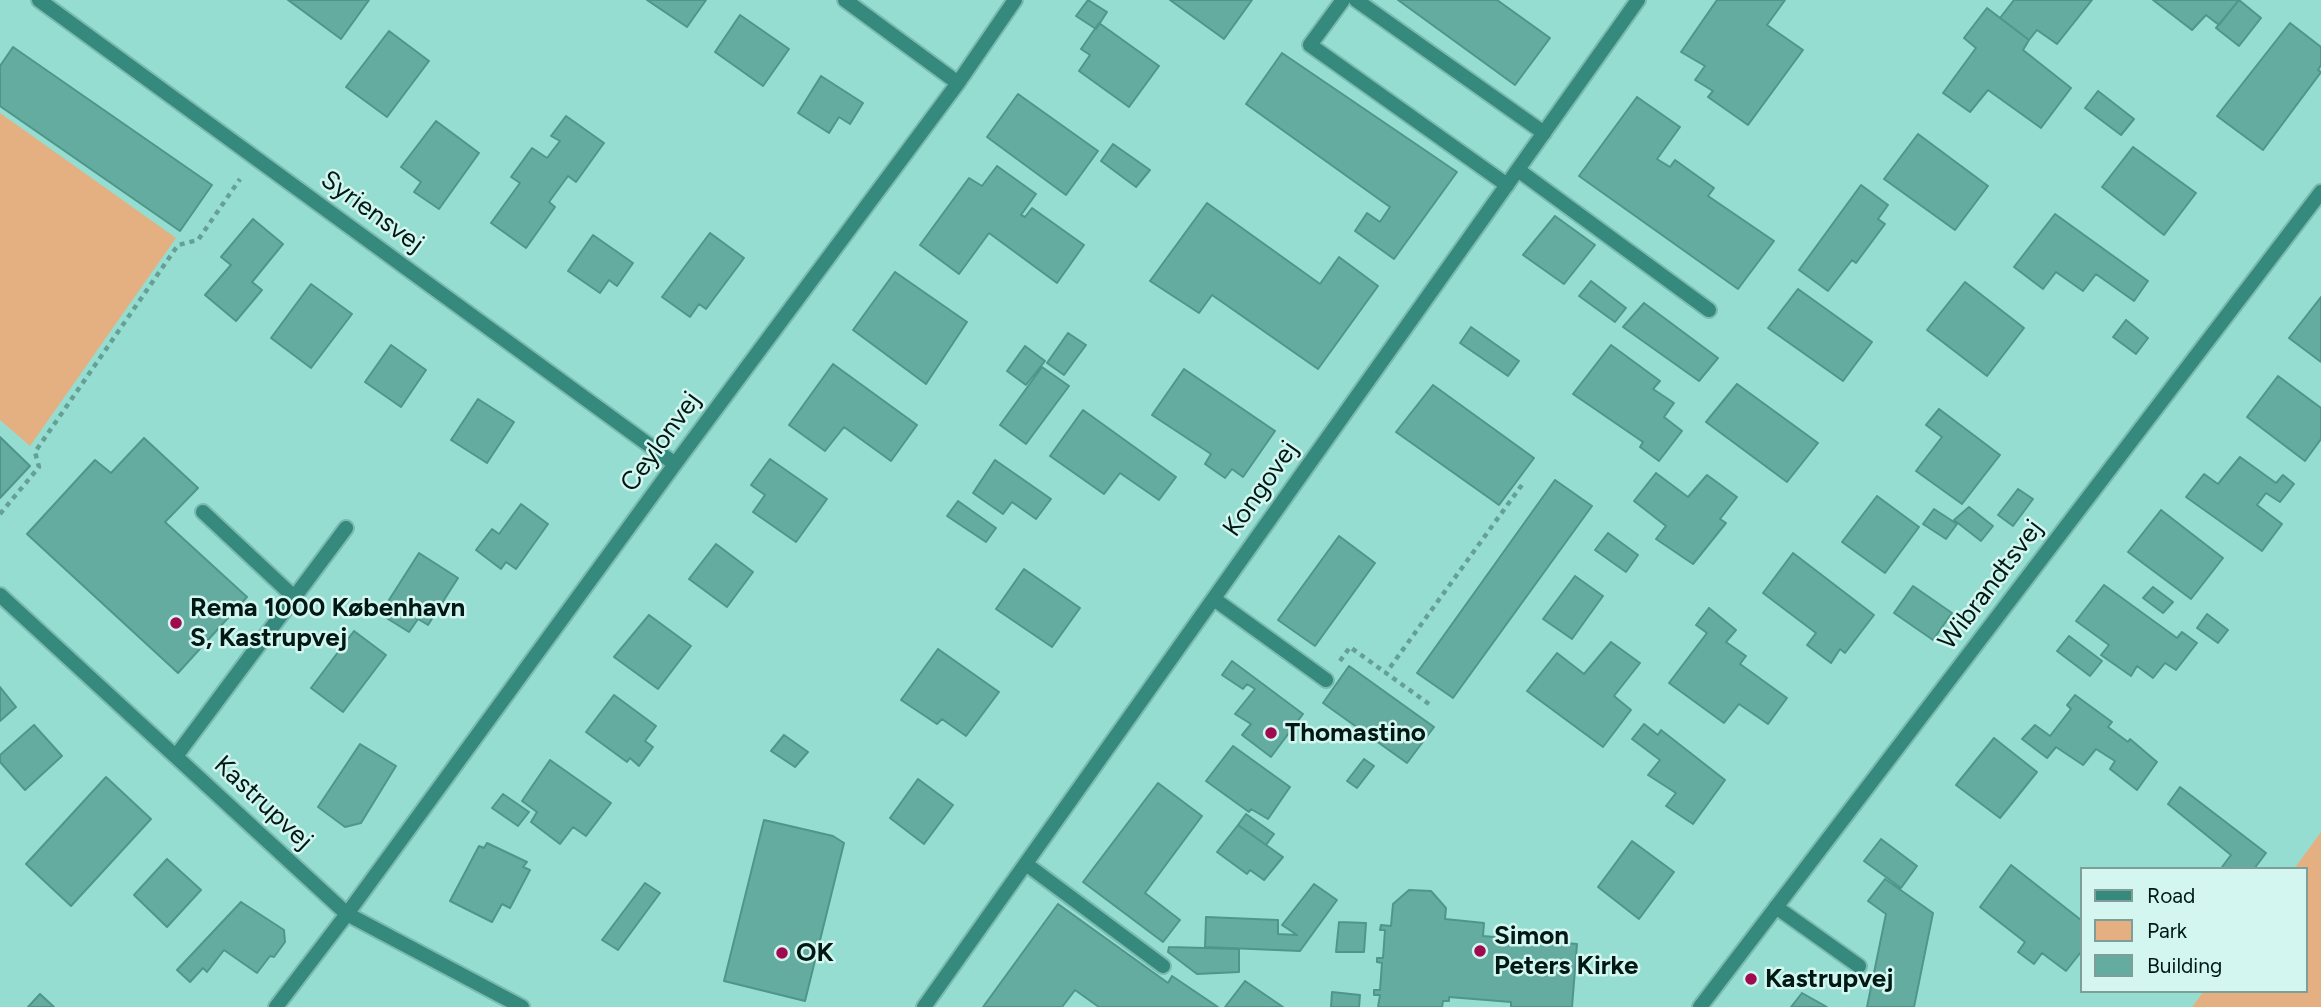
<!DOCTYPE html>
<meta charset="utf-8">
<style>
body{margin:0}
#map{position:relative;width:2321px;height:1007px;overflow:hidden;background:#95ddd1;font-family:Figtree,sans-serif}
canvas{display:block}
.legend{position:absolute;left:2080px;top:867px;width:228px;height:126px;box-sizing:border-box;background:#d4f6f0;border:2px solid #7f9e98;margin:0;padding:9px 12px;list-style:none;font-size:21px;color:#001915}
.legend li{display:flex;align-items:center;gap:14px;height:35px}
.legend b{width:35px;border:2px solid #7f9e98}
</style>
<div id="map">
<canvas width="2321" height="1007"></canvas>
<ul class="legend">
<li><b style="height:9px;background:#36897d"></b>Road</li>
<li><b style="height:19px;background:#e4b082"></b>Park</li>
<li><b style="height:19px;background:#65aca0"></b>Building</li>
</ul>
</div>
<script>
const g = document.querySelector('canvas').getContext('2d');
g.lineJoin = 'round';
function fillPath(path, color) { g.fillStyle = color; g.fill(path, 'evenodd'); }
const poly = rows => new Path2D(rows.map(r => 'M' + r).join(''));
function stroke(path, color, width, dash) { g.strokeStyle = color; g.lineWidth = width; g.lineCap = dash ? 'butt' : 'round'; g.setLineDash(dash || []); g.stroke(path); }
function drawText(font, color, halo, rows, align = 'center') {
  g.font = font + ' Figtree,sans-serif'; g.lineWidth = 5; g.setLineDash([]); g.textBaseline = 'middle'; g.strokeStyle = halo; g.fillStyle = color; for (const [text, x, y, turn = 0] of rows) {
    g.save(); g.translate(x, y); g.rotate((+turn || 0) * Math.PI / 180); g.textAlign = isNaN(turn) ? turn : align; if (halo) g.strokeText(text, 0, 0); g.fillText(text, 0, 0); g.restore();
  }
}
const green = poly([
 [0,113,176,238,30,446,0,420],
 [2321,832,2321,1007,2192,1007,2204,991,2305,991,2305,869,2294,869]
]);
const building = poly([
 [288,0,369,0,341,39,288,0],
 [647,0,706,0,687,27,647,0],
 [1088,0,1107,12,1096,29,1076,16,1088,0],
 [1170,0,1252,0,1224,39,1170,0],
 [1398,0,1497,0,1550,38,1515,85,1398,0],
 [1717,0,1785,0,1767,25,1803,50,1748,125,1708,97,1713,91,1695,80,1705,66,1681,52,1717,0],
 [2014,0,2092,0,2057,44,2037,30,2029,40,2000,18,2014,0],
 [2153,0,2239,0,2219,25,2206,15,2192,30,2153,0],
 [2239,0,2261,18,2239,46,2216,28,2239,0],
 [1987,8,2029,40,2023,50,2071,88,2041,128,1988,90,1970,112,1943,93,1976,48,1964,38,1987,8],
 [740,15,789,49,763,86,715,52,740,15],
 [1099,23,1159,66,1129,107,1079,71,1090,55,1081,49,1099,23],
 [2290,23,2321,47,2321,65,2318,70,2321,72,2263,150,2217,116,2290,23],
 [389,31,429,61,387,117,346,87,389,31],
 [13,47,212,185,180,231,0,106,0,66,13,47],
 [1282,53,1457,172,1394,259,1355,231,1367,213,1380,222,1390,207,1246,104,1282,53],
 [821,76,863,103,850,124,839,117,829,133,798,113,821,76],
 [2098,91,2134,119,2121,135,2085,108,2098,91],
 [1018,94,1098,151,1066,195,987,137,1018,94],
 [1637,97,1680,127,1657,159,1670,167,1675,160,1714,188,1708,196,1774,241,1738,289,1579,176,1637,97],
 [566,116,604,143,576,182,568,176,549,202,555,207,526,248,491,223,520,183,511,177,532,148,547,158,560,141,551,136,566,116],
 [436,121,479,153,439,209,414,192,421,182,401,167,436,121],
 [1918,134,1988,186,1955,230,1884,179,1918,134],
 [1113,144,1150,170,1136,187,1101,161,1113,144],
 [2133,147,2196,193,2164,235,2102,187,2133,147],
 [997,166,1036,194,1021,215,1025,217,1032,208,1084,245,1057,283,989,233,959,274,920,245,969,178,982,186,997,166],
 [1861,185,1888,205,1878,219,1885,224,1856,263,1852,260,1828,291,1799,270,1861,185],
 [1207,203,1320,284,1339,257,1378,286,1318,369,1212,295,1199,313,1150,281,1207,203],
 [2055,214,2148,281,2134,301,2096,274,2083,291,2056,272,2043,289,2014,267,2055,214],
 [1555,216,1595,245,1564,284,1523,255,1555,216],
 [253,219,283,244,252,282,262,290,236,321,205,295,231,265,221,257,253,219],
 [710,233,744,258,706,309,699,304,690,317,662,297,710,233],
 [593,235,633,263,617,286,609,280,600,293,568,271,593,235],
 [895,272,967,322,926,384,853,330,895,272],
 [1591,281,1626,308,1615,322,1579,296,1591,281],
 [1965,282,2024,328,1987,376,1927,330,1965,282],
 [311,284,352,314,311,368,271,338,311,284],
 [1798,289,1872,342,1843,381,1768,328,1798,289],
 [2321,297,2321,362,2289,338,2321,297],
 [1644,303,1718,358,1699,381,1623,327,1644,303],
 [2126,320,2148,338,2136,354,2113,337,2126,320],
 [1471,327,1519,361,1508,376,1460,343,1471,327],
 [1068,333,1086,345,1064,375,1047,363,1068,333],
 [391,345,426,370,401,407,365,382,391,345],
 [1611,345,1660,381,1653,389,1674,403,1664,417,1682,431,1659,461,1640,447,1643,442,1573,394,1611,345],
 [1025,346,1045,361,1026,385,1007,371,1025,346],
 [833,364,917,425,891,461,844,427,825,451,789,425,833,364],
 [1042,367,1069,386,1026,444,1000,425,1042,367],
 [1184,369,1275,431,1243,477,1232,469,1225,478,1205,464,1211,454,1152,415,1184,369],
 [2278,376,2321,408,2321,439,2305,461,2247,417,2278,376],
 [1737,384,1818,443,1787,482,1706,422,1737,384],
 [1433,385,1534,458,1499,505,1396,432,1433,385],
 [478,399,514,422,487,463,451,440,478,399],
 [1939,409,2000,455,1962,504,1916,471,1942,437,1926,425,1939,409],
 [1083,410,1176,477,1159,500,1120,473,1104,494,1050,456,1083,410],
 [0,437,30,466,0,498,0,437],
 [144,438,198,488,165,522,247,597,178,673,27,534,95,460,111,473,144,438],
 [2240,457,2276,483,2283,475,2294,484,2280,502,2266,493,2257,505,2282,524,2262,551,2186,497,2204,474,2218,484,2240,457],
 [770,459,827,499,796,542,753,512,765,495,751,485,770,459],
 [995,460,1051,499,1036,519,1012,502,1003,514,973,493,995,460],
 [1656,473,1688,497,1707,475,1737,497,1720,519,1726,523,1693,564,1656,539,1666,526,1634,501,1656,473],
 [1555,480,1592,506,1453,698,1417,673,1555,480],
 [2018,489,2033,499,2013,526,1998,515,2018,489],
 [1877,496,1919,527,1885,573,1842,542,1877,496],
 [958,501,996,528,986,542,947,516,958,501],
 [521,504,548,524,516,569,506,562,501,569,476,550,492,529,499,534,521,504],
 [1969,507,1993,526,1981,541,1954,520,1969,507],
 [1934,509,1957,524,1946,539,1923,524,1934,509],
 [2161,510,2223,558,2191,599,2128,552,2161,510],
 [1608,533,1638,555,1626,572,1595,550,1608,533],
 [1339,536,1375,563,1315,646,1278,620,1339,536],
 [716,544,753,572,727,607,689,579,716,544],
 [419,553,458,578,428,625,418,619,409,632,380,614,419,553],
 [1793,553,1874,615,1845,653,1840,649,1831,663,1807,645,1816,633,1763,593,1793,553],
 [1024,569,1080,608,1052,647,996,609,1024,569],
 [1575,576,1603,596,1572,639,1543,619,1575,576],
 [2104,585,2177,638,2182,632,2197,643,2176,670,2165,663,2153,678,2137,666,2131,676,2101,655,2109,645,2076,621,2104,585],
 [1913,586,1952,613,1933,640,1894,613,1913,586],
 [2153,587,2173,602,2163,613,2143,598,2153,587],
 [1709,608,1736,630,1726,642,1746,656,1740,664,1787,698,1768,724,1739,704,1724,723,1669,683,1707,633,1696,625,1709,608],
 [2207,614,2228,630,2218,643,2197,628,2207,614],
 [649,615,691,646,658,689,614,657,649,615],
 [354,631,386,655,343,712,311,688,354,631],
 [2069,636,2102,661,2090,676,2057,651,2069,636],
 [1611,642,1640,663,1614,696,1631,710,1603,747,1527,691,1557,653,1584,674,1611,642],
 [938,649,999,692,966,736,942,719,937,724,901,700,938,649],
 [1232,661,1303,714,1271,757,1242,735,1251,724,1235,714,1255,689,1247,684,1243,689,1222,675,1232,661],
 [1349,666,1434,727,1407,763,1323,703,1349,666],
 [0,687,16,707,0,721,0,687],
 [614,695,656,726,645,741,653,747,639,766,630,758,627,762,586,732,614,695],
 [2075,695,2112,722,2108,727,2128,742,2130,739,2157,762,2137,790,2110,769,2115,761,2096,749,2083,765,2056,747,2047,758,2022,739,2035,725,2050,736,2071,709,2067,705,2075,695],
 [1644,724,1658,735,1661,730,1725,780,1693,824,1666,806,1676,793,1648,775,1660,760,1632,739,1644,724],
 [34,725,62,756,25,790,0,762,0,755,34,725],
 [784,735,808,752,795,767,771,751,784,735],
 [1994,738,2037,772,2000,818,1956,785,1994,738],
 [360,744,396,766,361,823,345,827,318,807,360,744],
 [1233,746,1290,787,1268,819,1251,809,1249,812,1206,781,1233,746],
 [1364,759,1374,766,1357,788,1347,781,1364,759],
 [550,760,611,803,586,836,573,827,560,844,531,822,537,812,522,801,550,760],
 [106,777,151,819,71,906,26,864,106,777],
 [918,779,953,805,924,844,890,818,918,779],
 [1158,783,1202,816,1145,893,1180,920,1163,942,1083,882,1158,783],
 [2180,787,2266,853,2254,869,2225,869,2222,867,2231,855,2168,804,2180,787],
 [503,794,529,812,518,826,492,808,503,794],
 [1246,814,1274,834,1266,845,1238,825,1246,814],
 [764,820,833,836,844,843,805,1001,724,981,764,820],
 [1238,825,1283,857,1264,880,1250,870,1247,874,1217,852,1238,825],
 [1881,839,1917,866,1901,888,1864,861,1881,839],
 [1632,841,1674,872,1639,919,1598,887,1632,841],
 [487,843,527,862,523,867,530,870,510,908,502,904,492,922,450,901,479,846,484,848,487,843],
 [167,859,201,890,167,927,134,895,167,859],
 [2011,865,2081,920,2081,952,2066,971,2042,953,2034,964,2018,952,2025,942,1980,907,2011,865],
 [1885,879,1933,913,1914,1007,1867,1007,1886,914,1868,901,1885,879],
 [645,883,660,893,618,950,602,940,645,883],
 [1314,884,1337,900,1300,951,1205,947,1206,917,1278,920,1278,934,1297,935,1282,925,1314,884],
 [1409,890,1431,891,1446,908,1445,919,1484,923,1483,936,1577,944,1572,1007,1511,1007,1511,1002,1449,997,1449,1001,1443,1001,1442,1007,1378,1007,1380,995,1374,995,1374,990,1380,990,1382,963,1377,962,1377,958,1383,958,1385,930,1380,930,1381,925,1391,926,1393,904,1409,890],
 [241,902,284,930,285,942,274,957,270,956,257,973,224,950,207,972,203,968,190,982,177,970,241,902],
 [1058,904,1168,983,1172,976,1218,1007,1099,1007,1075,990,1062,1007,983,1007,1058,904],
 [1339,922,1366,923,1364,952,1336,952,1339,922],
 [1169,947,1239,949,1239,972,1197,974,1168,952,1169,947],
 [1245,981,1283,1007,1225,1007,1245,981],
 [1332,992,1360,995,1359,1007,1331,1007,1332,992],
 [1802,993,1827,1007,1791,1007,1802,993],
 [40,994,54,1007,28,1007,40,994]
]);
const path = poly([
 [0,514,39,467,35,452,178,245,198,240,240,179],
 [1340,661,1350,647,1386,673],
 [1429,704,1386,673,1524,482]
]);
const service = poly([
 [1343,0,1310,45,1507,185],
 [1356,0,1544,133],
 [1518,170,1709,310],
 [203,512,294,597],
 [1214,599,1326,680],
 [176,756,346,528],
 [1026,864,1163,966],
 [1776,907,1859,966]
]);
const minor = poly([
 [39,0,675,464],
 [845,0,958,83],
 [276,1007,347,914,675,464,958,83,1015,0],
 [924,1007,1638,0],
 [1700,1007,2321,192]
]);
const tertiary = poly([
 [0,595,347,914,522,1007]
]);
const markers = [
 [176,623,7,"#a00a4f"],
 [1271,733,7,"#a00a4f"],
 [1480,951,7,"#a00a4f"],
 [782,953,7,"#a00a4f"],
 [1751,979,7,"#a00a4f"]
];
const streetNames = [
 ["Syriensvej",372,212,36],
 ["Ceylonvej",661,442,-54],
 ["Kongovej",1261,489,-55],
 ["Wibrandtsvej",1991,585,-53],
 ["Kastrupvej",263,803,43]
];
const poiNames = [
 ["Rema 1000 København",190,608],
 ["S, Kastrupvej",190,638],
 ["Thomastino",1285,733],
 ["Simon",1494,936],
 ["Peters Kirke",1494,966],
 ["OK",796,953],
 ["Kastrupvej",1765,979]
];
fillPath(green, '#e4b082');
fillPath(building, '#65aca0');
stroke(building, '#4f968a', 2);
stroke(service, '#7abaaf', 18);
stroke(minor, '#7abaaf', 18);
stroke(tertiary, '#7abaaf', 18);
stroke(path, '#669f95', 4.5, [5, 5]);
stroke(service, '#36897d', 14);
stroke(minor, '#36897d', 14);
stroke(tertiary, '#36897d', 14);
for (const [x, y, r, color] of markers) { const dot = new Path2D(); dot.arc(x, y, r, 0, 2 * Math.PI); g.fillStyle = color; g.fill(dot); stroke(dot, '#d4f6f0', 2.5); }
drawText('26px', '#001915', '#d4f6f0', streetNames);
drawText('bold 26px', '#001915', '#d4f6f0', poiNames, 'left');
</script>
